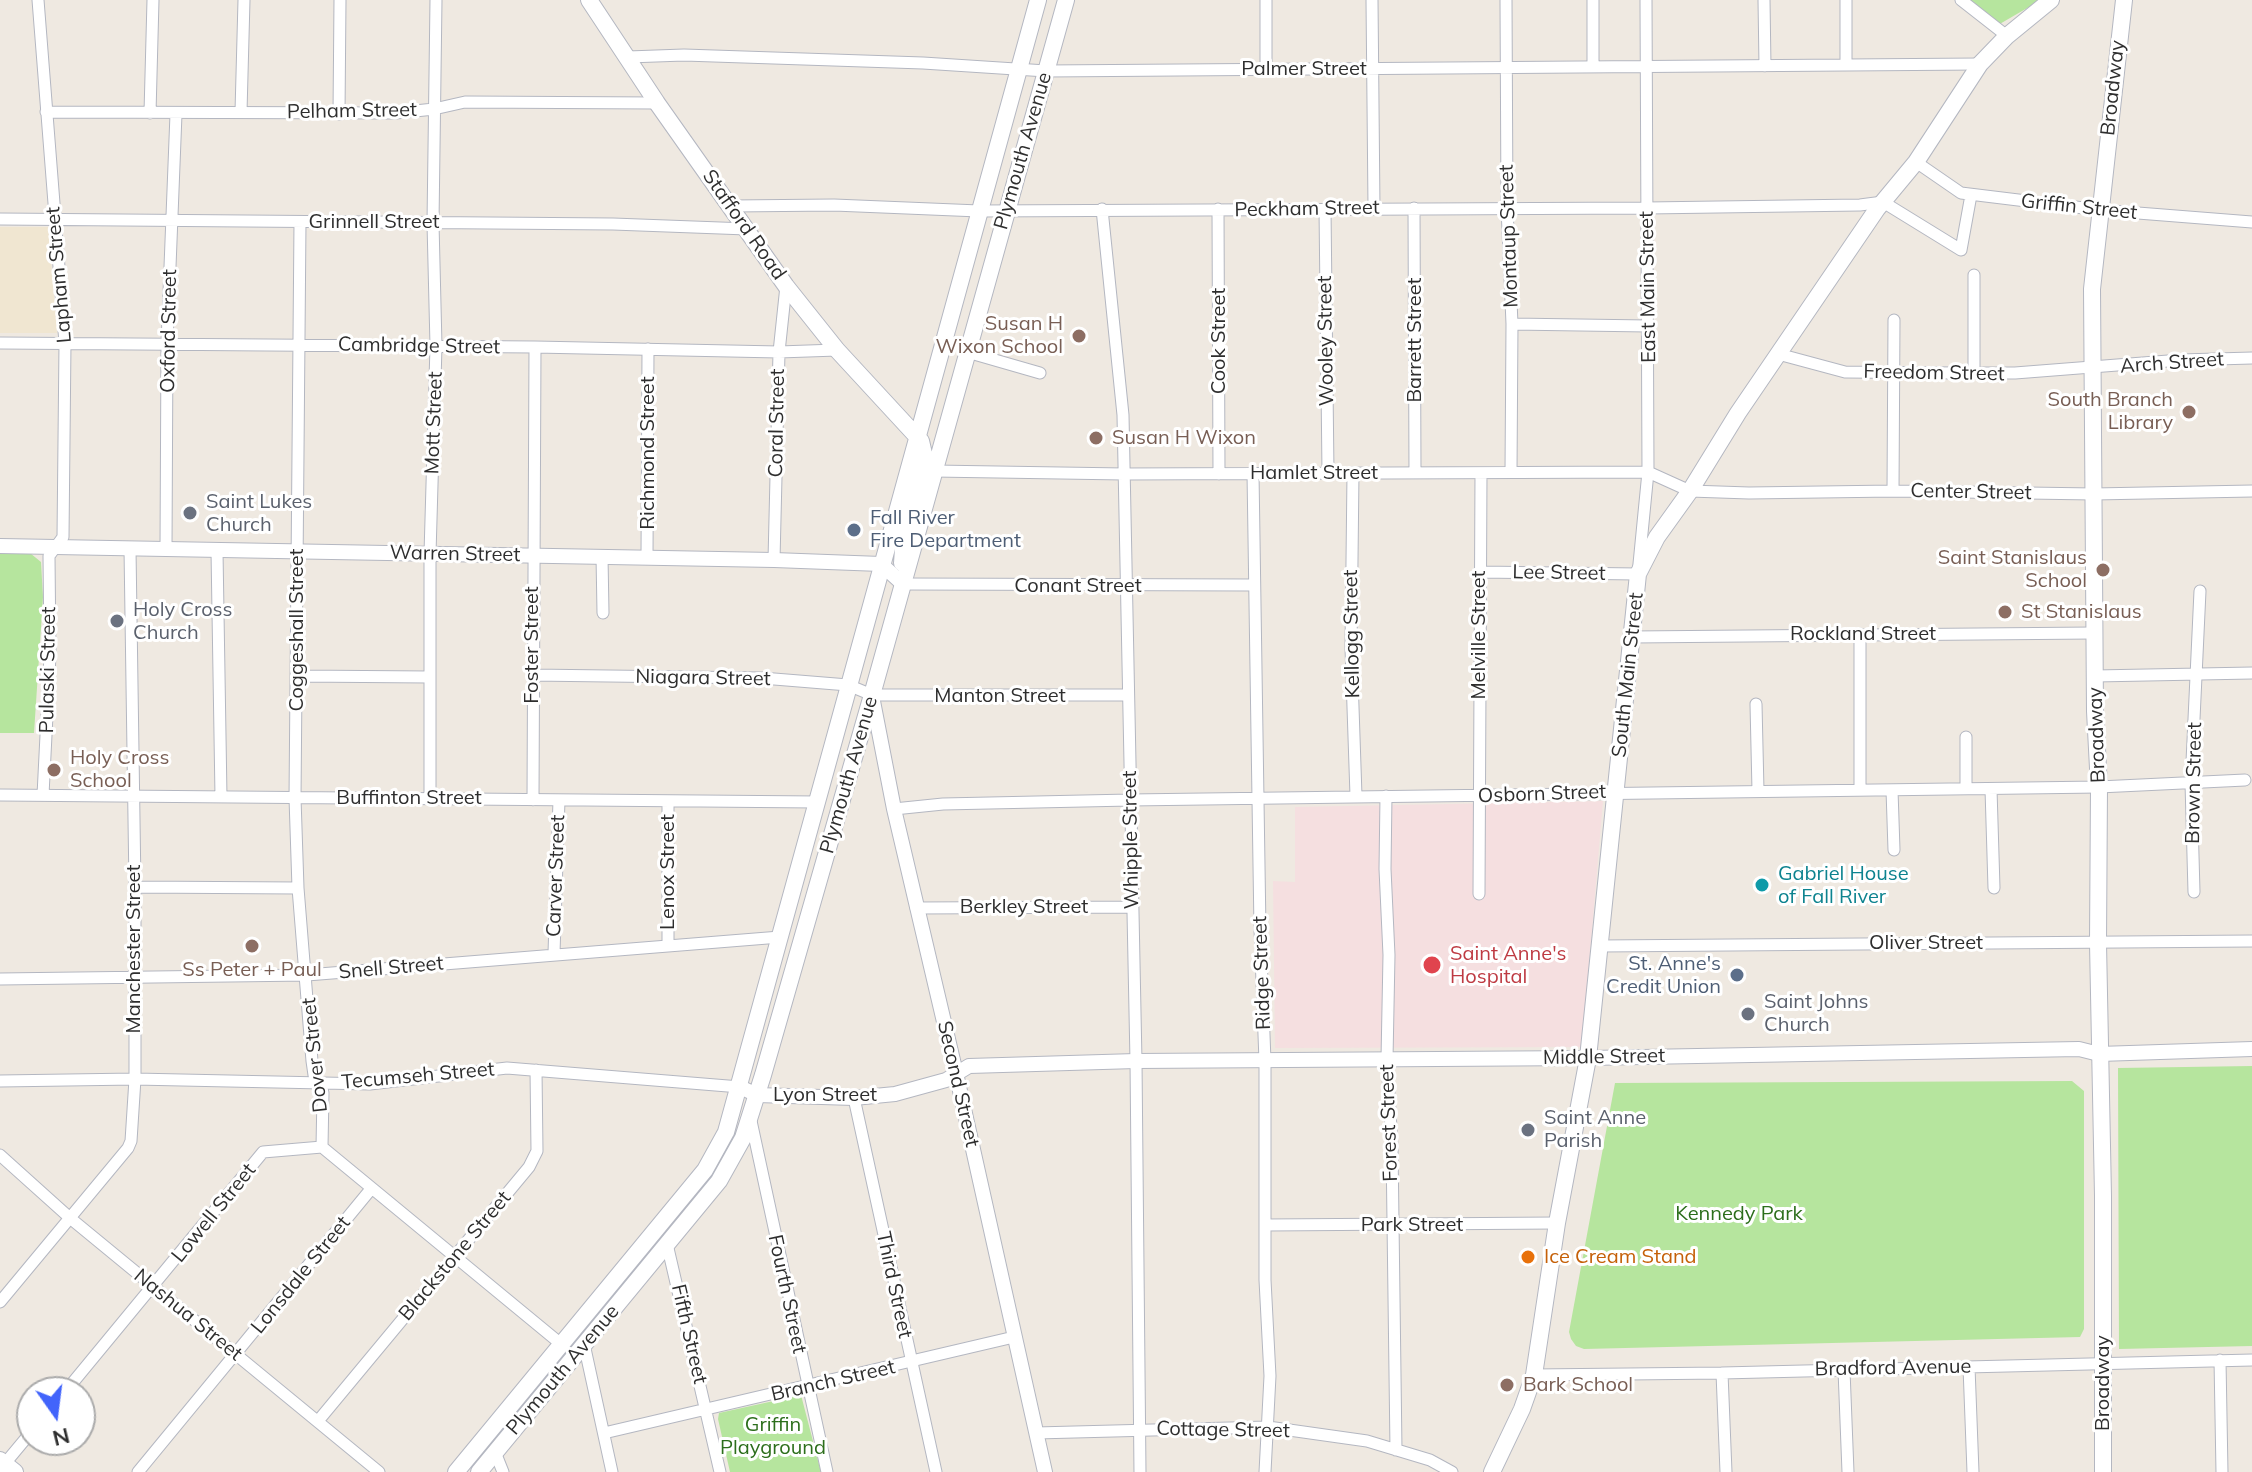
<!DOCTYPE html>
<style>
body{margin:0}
#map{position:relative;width:2252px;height:1472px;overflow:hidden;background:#efe9e1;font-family:Mulish,sans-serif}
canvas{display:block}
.north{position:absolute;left:16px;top:1376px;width:80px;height:80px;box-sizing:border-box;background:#fff;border:2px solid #ababab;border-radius:50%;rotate:166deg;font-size:22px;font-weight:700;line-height:32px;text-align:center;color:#2e2e2e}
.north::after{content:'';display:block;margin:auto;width:28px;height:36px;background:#4264fb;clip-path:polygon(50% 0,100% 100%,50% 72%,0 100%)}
</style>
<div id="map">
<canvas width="2252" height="1472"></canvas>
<div class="north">N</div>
</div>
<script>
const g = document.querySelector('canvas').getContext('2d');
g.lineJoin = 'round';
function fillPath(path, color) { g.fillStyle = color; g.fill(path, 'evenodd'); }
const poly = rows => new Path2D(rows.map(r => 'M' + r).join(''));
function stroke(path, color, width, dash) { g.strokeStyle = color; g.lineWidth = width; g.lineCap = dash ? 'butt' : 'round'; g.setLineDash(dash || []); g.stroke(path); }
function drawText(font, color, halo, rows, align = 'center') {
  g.font = font + ' Mulish,sans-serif'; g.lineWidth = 6; g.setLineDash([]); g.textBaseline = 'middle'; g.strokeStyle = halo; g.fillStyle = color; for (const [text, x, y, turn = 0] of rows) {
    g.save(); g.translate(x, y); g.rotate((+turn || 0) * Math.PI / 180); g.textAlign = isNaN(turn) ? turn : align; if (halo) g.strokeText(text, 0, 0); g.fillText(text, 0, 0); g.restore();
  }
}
const education = poly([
 [0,227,48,227,57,333,0,333]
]);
const medical = poly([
 [1603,801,1582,1047,1275,1048,1273,881,1295,882,1295,807]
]);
const green = poly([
 [1963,0,2041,0,1998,25],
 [30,553,41,562,43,597,34,733,0,733,0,554],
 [2252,1066,2252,1346,2119,1349,2118,1068],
 [2072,1081,2084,1091,2084,1329,2080,1337,1584,1349,1576,1346,1571,1339,1569,1332,1615,1083],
 [801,1395,821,1472,730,1472,718,1419,719,1413]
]);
const minor = poly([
 [38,0,65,343,63,537,49,556,50,655,43,795],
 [1266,0,1266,69],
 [1372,0,1374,208],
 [1506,0,1507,208,1512,324,1511,472],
 [1764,0,1765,66],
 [1846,0,1846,65],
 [1961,0,2007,36],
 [628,57,684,55,923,63,1046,71,1980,64],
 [1593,67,1593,0],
 [46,112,396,113,434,109,465,102,657,103],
 [241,112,244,0],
 [150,113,153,0],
 [339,114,340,0],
 [1916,162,1961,193,2100,210,2252,222],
 [732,206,834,205,979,211,1647,208,1860,205,1883,202,1961,250,1971,195],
 [1414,208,1415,473],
 [1102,209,1123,415,1136,1061,1140,1472],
 [1218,209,1219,474],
 [1325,209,1328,473],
 [0,219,613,224,747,229],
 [300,222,295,798,298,888,312,1061,314,1075,323,1093,322,1147,561,1344],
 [1974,275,1974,373],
 [1512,324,1648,326],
 [0,343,535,347,779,352,837,350],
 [967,352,1040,373],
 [1778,354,1845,372,1957,373,2015,373,2181,360,2252,358],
 [934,471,1124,474,1648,472,1690,491,1749,493,1893,491,2094,494,2252,491],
 [1253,473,1260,930,1265,1061,1265,1280,1270,1376,1265,1472],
 [1353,473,1351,648,1356,796],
 [1893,491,1894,320],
 [166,548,167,343,176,114],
 [217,551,221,797],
 [602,556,603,613],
 [647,557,648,349],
 [774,560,779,352,786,286],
 [1479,572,1638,574,1648,472,1646,0],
 [903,584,1254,585],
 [1860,634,1860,790],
 [1632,637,2094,633],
 [532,675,762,678,848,685,872,695,1128,695],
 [298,676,429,677],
 [2095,676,2252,673],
 [1756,704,1758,791],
 [1966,737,1966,789],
 [1991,789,1994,888],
 [1892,790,1894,850],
 [0,795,817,802],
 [1386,796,1385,869,1389,955,1387,1059,1392,1146,1396,1450],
 [430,799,430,554,436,346,433,223,436,0],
 [533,800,535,347],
 [894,809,943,804,1130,800,2099,787,2245,780],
 [135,887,298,888],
 [2194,892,2191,783,2200,591],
 [1479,894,1481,473],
 [916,908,1132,907],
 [668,944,668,801],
 [1600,946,2252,941],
 [554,953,559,800],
 [0,979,307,975,780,937],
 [0,1081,135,1079,370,1084,507,1068,740,1087],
 [854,1098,936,1472],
 [751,1121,827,1472],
 [0,1155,70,1218,379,1472],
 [1266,1225,1557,1223],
 [667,1244,720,1472],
 [0,1302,128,1148,131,1141,135,1079,135,887,130,549],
 [584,1344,612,1472],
 [2220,1360,2222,1472],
 [1969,1367,1973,1472],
 [1844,1370,1848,1472],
 [1722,1373,1726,1472],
 [1534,1375,1722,1373,2252,1360],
 [65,1392,263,1152,322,1147],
 [318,1421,529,1167,537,1151,536,1070],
 [604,1433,1014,1337],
 [1036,1433,1268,1427,1367,1441,1430,1460,1452,1472],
 [495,1452,503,1472],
 [2,1467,32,1431],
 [138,1472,371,1189]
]);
const tertiary = poly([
 [0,546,774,560,881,564,903,584],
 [872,696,894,809,956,1073,1045,1472],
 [740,1087,757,1095,854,1098,895,1094,946,1080,969,1066,1136,1061,1588,1058,2079,1049,2099,1054,2252,1049]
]);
const secondary = poly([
 [589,0,657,103,786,286,837,350,921,441,924,454,905,523,902,563],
 [0,1460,15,1472],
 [456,1472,705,1170,726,1132,1038,0],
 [479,1472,719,1181,743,1138,763,1075,872,695,1066,0],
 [1492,1472,1522,1409,1534,1375,1557,1223,1588,1058,1638,574,1657,537,1690,491,1738,413,1877,209,1916,162,1980,64,2007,36,2051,0],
 [2103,1472,2103,1196,2098,943,2099,787,2095,711,2092,289,2124,0]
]);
const markers = [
 [1079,336,8,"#8d6e63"],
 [2189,412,8,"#8d6e63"],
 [1096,438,8,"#8d6e63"],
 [190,513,8,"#6b7280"],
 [854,530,8,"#5c6f8a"],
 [2103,570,8,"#8d6e63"],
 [2005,612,8,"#8d6e63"],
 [117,621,8,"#6b7280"],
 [54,770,8,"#8d6e63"],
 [1762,885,8,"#0f9aa8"],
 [252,946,8,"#8d6e63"],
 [1432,965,10,"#e0444e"],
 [1737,975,8,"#5c6f8a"],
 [1748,1014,8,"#6b7280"],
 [1528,1130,8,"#6b7280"],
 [1528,1257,8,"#e8710a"],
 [1507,1385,8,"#8d6e63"]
];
const streetNames = [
 ["Palmer Street",1304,69],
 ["Broadway",2113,88,-84],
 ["Pelham Street",352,111,-1],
 ["Plymouth Avenue",1023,151,-74],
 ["Griffin Street",2079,207,6],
 ["Peckham Street",1307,209,-1],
 ["Grinnell Street",374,222],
 ["Stafford Road",744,225,55],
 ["Montaup Street",1509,236,-92],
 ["Lapham Street",59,275,-95],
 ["East Main Street",1648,287,-91],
 ["Oxford Street",169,331,-89],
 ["Barrett Street",1415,340,-90],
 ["Cook Street",1219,341,-90],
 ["Wooley Street",1326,341,-91],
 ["Cambridge Street",419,346,1],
 ["Arch Street",2172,363,-4],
 ["Freedom Street",1934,373,1],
 ["Mott Street",434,423,-88],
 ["Coral Street",777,423,-89],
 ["Richmond Street",648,453,-90],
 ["Hamlet Street",1314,473],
 ["Center Street",1971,492,1],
 ["Warren Street",455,554,1],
 ["Lee Street",1559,573,1],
 ["Conant Street",1078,586],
 ["Coggeshall Street",297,630,-90],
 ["Kellogg Street",1352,634,-91],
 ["Rockland Street",1863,634],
 ["Melville Street",1479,635,-90],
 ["Foster Street",532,645,-90],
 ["Pulaski Street",48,670,-89],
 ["South Main Street",1628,675,-84],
 ["Niagara Street",703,678,1],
 ["Manton Street",1000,696],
 ["Broadway",2097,735,-92],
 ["Plymouth Avenue",849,775,-74],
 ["Brown Street",2194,783,-89],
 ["Osborn Street",1542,794,-2],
 ["Buffinton Street",409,798],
 ["Whipple Street",1131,840,-91],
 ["Lenox Street",668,872,-90],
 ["Carver Street",556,876,-88],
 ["Berkley Street",1024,907],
 ["Oliver Street",1926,943],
 ["Manchester Street",134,949,-90],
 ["Snell Street",391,968,-5],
 ["Ridge Street",1262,973,-92],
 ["Dover Street",315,1055,-96],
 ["Middle Street",1604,1057,-1],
 ["Tecumseh Street",418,1076,-5],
 ["Second Street",958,1084,77],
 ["Lyon Street",825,1095],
 ["Forest Street",1389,1123,-92],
 ["Lowell Street",214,1213,-51],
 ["Park Street",1412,1225],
 ["Blackstone Street",455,1256,-50],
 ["Lonsdale Street",301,1275,-51],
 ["Third Street",894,1285,78],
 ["Fourth Street",787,1294,78],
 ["Nashua Street",188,1315,39],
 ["Fifth Street",689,1334,77],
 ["Bradford Avenue",1893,1368,-1],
 ["Plymouth Avenue",563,1370,-50],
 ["Branch Street",833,1381,-13],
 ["Broadway",2103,1383,-90],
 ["Cottage Street",1223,1430,1]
];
const educationNames = [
 ["Susan H",1063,324,"right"],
 ["Wixon School",1063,347,"right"],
 ["South Branch",2173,400,"right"],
 ["Library",2173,423,"right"],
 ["Susan H Wixon",1112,438],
 ["Saint Stanislaus",2087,558,"right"],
 ["School",2087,581,"right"],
 ["St Stanislaus",2021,612],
 ["Holy Cross",70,758],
 ["School",70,781],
 ["Ss Peter + Paul",252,970,"center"],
 ["Bark School",1523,1385]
];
const worshipNames = [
 ["Saint Lukes",206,502],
 ["Church",206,525],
 ["Holy Cross",133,610],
 ["Church",133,633],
 ["Saint Johns",1764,1002],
 ["Church",1764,1025],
 ["Saint Anne",1544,1118],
 ["Parish",1544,1141]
];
const serviceNames = [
 ["Fall River",870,518],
 ["Fire Department",870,541],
 ["St. Anne's",1721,964,"right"],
 ["Credit Union",1721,987,"right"]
];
const cultureNames = [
 ["Gabriel House",1778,874],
 ["of Fall River",1778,897]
];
const healthNames = [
 ["Saint Anne's",1450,954],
 ["Hospital",1450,977]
];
const parkNames = [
 ["Kennedy Park",1739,1214],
 ["Griffin",773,1425],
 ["Playground",773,1448]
];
const foodNames = [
 ["Ice Cream Stand",1544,1257]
];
fillPath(education, '#f0e6d1');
fillPath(medical, '#f5dfe0');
fillPath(green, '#b6e59e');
stroke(minor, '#b4b7c1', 13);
stroke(tertiary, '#b4b7c1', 16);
stroke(secondary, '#b4b7c1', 18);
stroke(minor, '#fff', 11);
stroke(tertiary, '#fff', 14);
stroke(secondary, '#fff', 16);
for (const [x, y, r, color] of markers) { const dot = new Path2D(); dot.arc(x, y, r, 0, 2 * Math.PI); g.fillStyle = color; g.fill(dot); stroke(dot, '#fff', 3); }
drawText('20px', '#2e2e2e', '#fff', streetNames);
drawText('20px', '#785e54', '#fff', educationNames, 'left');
drawText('20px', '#5b616d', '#fff', worshipNames, 'left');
drawText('20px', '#4e5e75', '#fff', serviceNames, 'left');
drawText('20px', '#0d838f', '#fff', cultureNames, 'left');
drawText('20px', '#be3a42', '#fff', healthNames, 'left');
drawText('20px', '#2c6e1b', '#fff', parkNames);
drawText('20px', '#c56008', '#fff', foodNames, 'left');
</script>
